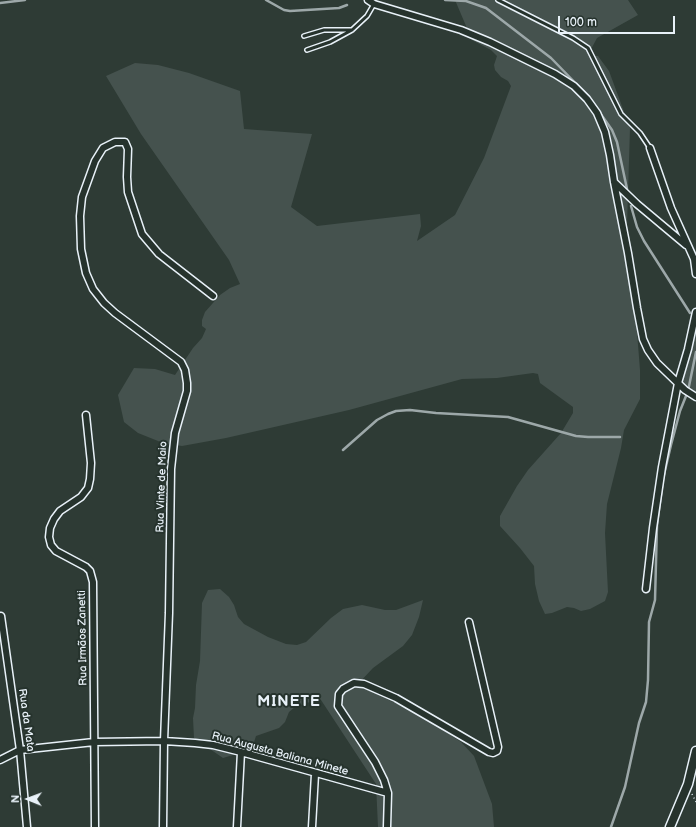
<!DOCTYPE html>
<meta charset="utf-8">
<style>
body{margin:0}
#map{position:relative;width:696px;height:827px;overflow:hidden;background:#2e3b35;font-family:"Balsamiq Sans",sans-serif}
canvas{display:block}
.north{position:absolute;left:8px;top:779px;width:40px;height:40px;-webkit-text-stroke:3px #26332d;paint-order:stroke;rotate:271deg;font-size:11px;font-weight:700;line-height:16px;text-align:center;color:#e8f1f8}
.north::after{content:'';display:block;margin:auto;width:14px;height:18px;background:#e8f1f8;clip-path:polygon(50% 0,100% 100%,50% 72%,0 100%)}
.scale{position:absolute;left:558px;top:16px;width:117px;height:18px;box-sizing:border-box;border:2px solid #e8f1f8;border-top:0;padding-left:5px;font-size:12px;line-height:14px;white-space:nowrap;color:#e8f1f8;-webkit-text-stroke:3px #26332d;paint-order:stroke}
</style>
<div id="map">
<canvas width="696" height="827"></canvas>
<div class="north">N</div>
<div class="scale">100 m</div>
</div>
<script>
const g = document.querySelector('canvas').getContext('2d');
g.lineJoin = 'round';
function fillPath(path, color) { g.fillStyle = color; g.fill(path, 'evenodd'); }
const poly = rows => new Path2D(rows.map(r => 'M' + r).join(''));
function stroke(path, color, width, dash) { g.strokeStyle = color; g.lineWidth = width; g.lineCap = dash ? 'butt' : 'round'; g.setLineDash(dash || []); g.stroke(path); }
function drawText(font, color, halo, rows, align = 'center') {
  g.font = font + ' "Balsamiq Sans",sans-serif'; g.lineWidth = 4; g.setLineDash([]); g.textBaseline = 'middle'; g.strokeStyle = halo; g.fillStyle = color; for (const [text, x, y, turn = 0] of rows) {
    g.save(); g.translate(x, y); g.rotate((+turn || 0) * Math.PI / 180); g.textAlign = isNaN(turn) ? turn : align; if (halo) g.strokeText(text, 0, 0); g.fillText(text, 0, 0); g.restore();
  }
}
const green = poly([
 [455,0,628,0,638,15,597,38,588,55,598,56,609,71,630,128,627,226,631,256,640,370,640,399,624,430,621,448,607,504,605,533,608,592,605,601,590,609,581,611,574,608,567,607,552,613,545,614,539,601,535,584,534,566,520,548,500,526,500,516,517,486,528,470,561,433,573,413,573,407,540,383,538,374,533,373,497,378,462,379,349,410,226,438,182,446,163,443,138,433,124,422,118,395,134,368,155,369,175,375,193,348,202,338,206,329,202,326,202,320,205,312,220,295,230,288,240,284,229,260,141,134,106,76,135,63,158,65,189,73,240,91,244,129,312,134,291,207,317,226,420,214,421,226,417,241,455,215,484,158,511,86,508,81,501,77,495,70,494,65,497,56,491,50,472,40],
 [696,314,696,399,685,396,679,388],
 [220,589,229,597,234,605,238,617,244,624,268,637,286,644,297,645,306,642,331,618,343,609,362,605,385,610,396,610,423,600,419,617,412,635,403,646,373,668,357,685,427,718,432,723,461,742,474,756,492,804,494,827,378,827,376,784,321,700,306,703,295,707,289,712,285,722,279,728,256,736,253,745,248,750,233,755,223,758,194,738,193,718,195,708,196,685,200,661,202,603,208,590]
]);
const stream = poly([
 [266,0,284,10,290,11,339,8,347,5],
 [445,0,466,1,486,8,551,58,588,96],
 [0,3,25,0],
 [591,100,612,130,617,142,627,189],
 [631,206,637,227,644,241,690,313],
 [343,450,377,420,388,414,396,411,410,410,436,413,508,417,576,436,588,437,620,437],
 [611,827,625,787,639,723,646,702,648,680,649,622,655,600,657,525,663,479,671,445,680,411,688,391,696,352]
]);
const path = poly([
 [692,794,696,802]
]);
const service = poly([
 [498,0,573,38,588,48,621,114,640,133,650,148],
 [304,36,324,30,352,30],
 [307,50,330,42,352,30,367,16,374,4]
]);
const minor = poly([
 [368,0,374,4,461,30,490,42,555,74,574,86,587,99,597,113,605,132,610,155,614,182,628,253,637,308,643,339,648,350,657,363,685,390,696,397],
 [650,148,671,208,694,259,696,274],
 [614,182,637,204,686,245],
 [86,415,91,463,90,479,88,488,81,497,60,511,54,519,50,528,49,537,51,545,56,551,86,567,90,571,93,582,95,827],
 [646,589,653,528,662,467,678,383,688,349,696,312],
 [1,616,20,750,27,827],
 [0,760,20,750,94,742,164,741,195,743,213,745,241,752,388,793],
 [163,827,164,741,169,613,171,469,175,433,187,391,187,383,185,370,181,362,115,313,104,303,93,289,86,273,81,249,80,216,82,197,95,161,103,148,115,142,125,142,128,149,127,177,128,192,142,234,159,254,213,296],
 [237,827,241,752],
 [312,827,315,774],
 [387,827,388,793,384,780,375,762,338,706,339,694,343,689,354,683,364,684,396,698,489,752,493,753,497,751,498,747,469,622]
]);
const tertiary = poly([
 [670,827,688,784,696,751]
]);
const streetNames = [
 ["Rua Vinte de Maio",162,487,-88],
 ["Rua Irmãos Zanetti",83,638,-91],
 ["Rua da Mata",26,720,82],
 ["Rua Augusta Baliana Minete",280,754,15]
];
const districtNames = [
 ["MINETE",289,702]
];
fillPath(green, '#45524e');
stroke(stream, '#9da8a9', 2.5);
stroke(service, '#e8f1f8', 6);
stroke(minor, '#e8f1f8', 9);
stroke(tertiary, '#e8f1f8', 11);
stroke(path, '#e8f1f8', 1.5, [1, 3]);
stroke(service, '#26332d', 3);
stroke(minor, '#26332d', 6);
stroke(tertiary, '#26332d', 8);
drawText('11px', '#e8f1f8', '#26332d', streetNames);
g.letterSpacing = '1px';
drawText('bold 15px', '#e8f1f8', '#26332d', districtNames);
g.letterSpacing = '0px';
</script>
